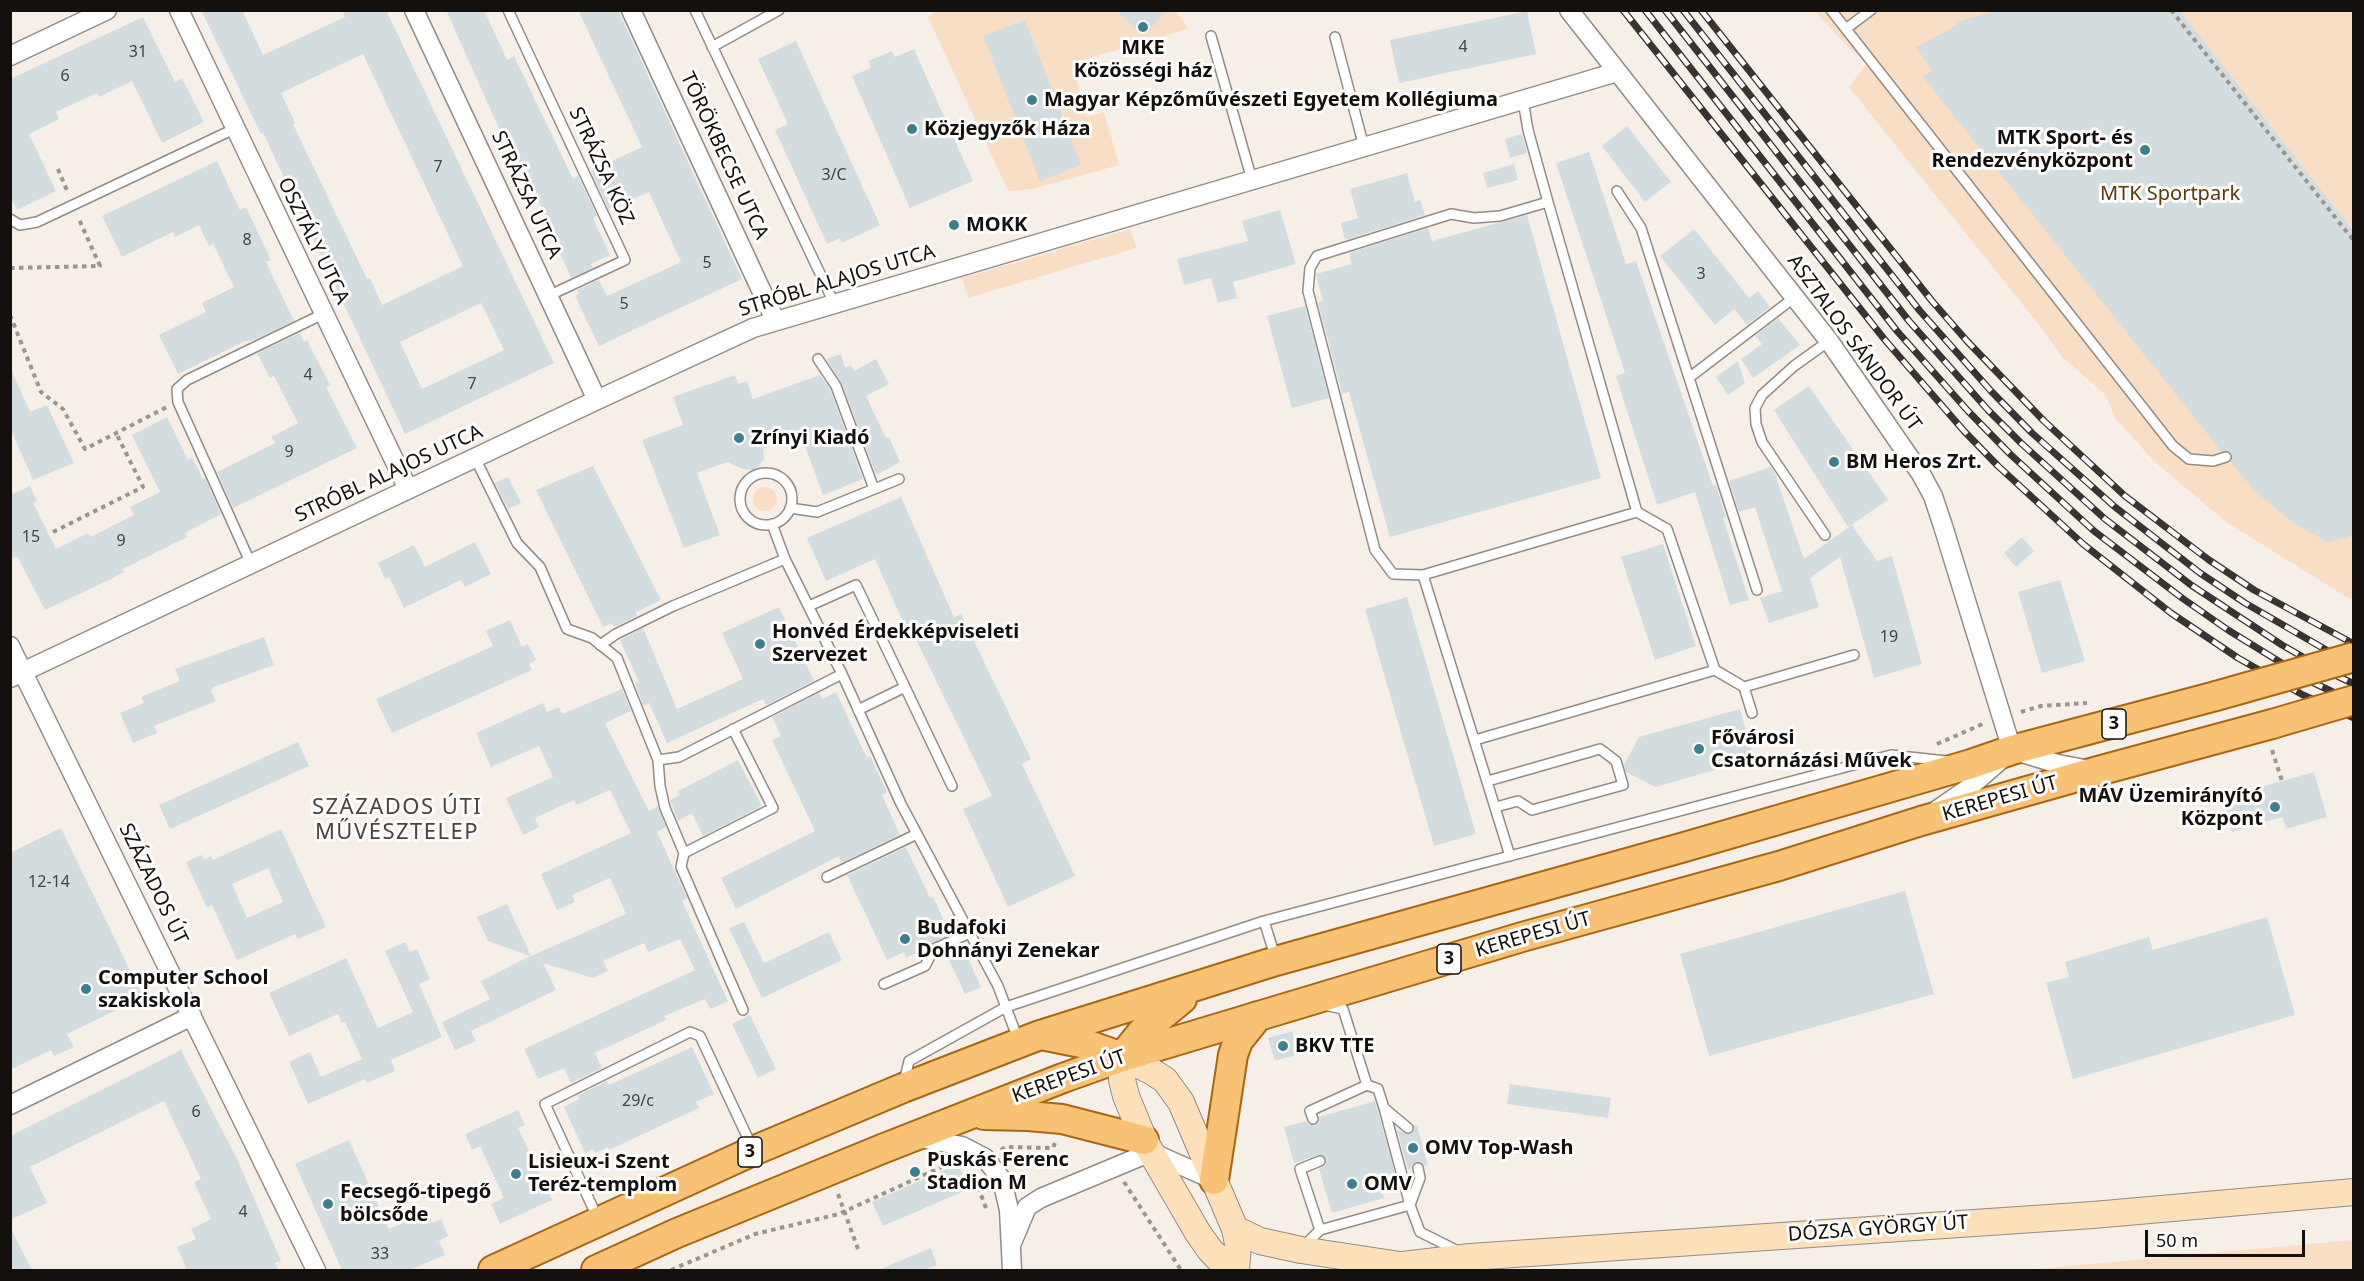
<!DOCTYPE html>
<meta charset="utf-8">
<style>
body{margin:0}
#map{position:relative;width:2364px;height:1281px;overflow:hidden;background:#f6efe8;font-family:"Noto Sans",sans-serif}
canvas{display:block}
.frame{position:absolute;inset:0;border:12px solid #13100e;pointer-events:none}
.scale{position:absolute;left:2145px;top:1230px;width:160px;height:27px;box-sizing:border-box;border:3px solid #13100e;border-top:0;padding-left:8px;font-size:18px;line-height:21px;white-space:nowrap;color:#13100e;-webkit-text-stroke:4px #fffdfc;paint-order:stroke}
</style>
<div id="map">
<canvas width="2364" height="1281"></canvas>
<div class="frame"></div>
<div class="scale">50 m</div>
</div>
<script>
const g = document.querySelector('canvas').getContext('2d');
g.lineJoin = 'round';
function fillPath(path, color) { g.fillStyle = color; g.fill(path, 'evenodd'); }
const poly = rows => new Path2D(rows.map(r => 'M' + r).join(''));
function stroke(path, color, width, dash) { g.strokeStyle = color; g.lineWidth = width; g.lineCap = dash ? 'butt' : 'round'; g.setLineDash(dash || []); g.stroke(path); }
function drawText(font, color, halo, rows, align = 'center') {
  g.font = font + ' "Noto Sans",sans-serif'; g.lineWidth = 6; g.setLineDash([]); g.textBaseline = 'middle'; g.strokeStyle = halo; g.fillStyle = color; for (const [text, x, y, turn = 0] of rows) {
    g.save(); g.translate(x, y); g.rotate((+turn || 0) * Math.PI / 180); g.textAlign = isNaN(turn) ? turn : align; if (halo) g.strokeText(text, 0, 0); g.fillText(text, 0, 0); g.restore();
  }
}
const green = poly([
 [937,10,1175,10,1189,29,1072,63,1087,117,1104,112,1119,165,1033,189,1008,191,928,17],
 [1814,11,2353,11,2353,601,2226,522,2156,463,2115,418,2106,395,2062,357,2047,335,1849,87,1868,62,1851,50],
 [1131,229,1136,248,968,298,962,278,1049,253,1055,254,1057,250],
 '753 499a12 12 0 1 1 24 0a12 12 0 1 1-24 0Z',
 [2353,1240,2353,1270,2026,1270]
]);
const building = poly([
 [201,10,242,10,263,55,345,17,342,10,386,10,554,363,405,434,263,133,261,134],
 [363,54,463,266,382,305,370,278,367,279,293,124,295,123,281,93],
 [481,303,504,350,422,389,400,342],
 [446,10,484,10,507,60,514,56,573,179,578,176,597,216,593,218,610,255,591,264,593,268,571,278,555,242,557,241,524,169,518,171],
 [578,10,618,10,742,279,599,346,575,296,579,294,577,290,599,280,607,296,681,262,649,192,609,210,591,171,642,147],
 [1115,10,1167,10,1144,36],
 [1999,10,2179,10,2354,232,2354,535,2327,542,2295,524,2258,494,2230,462,2233,458,2231,453,2221,451,1923,77,1932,70,1916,47,1947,31,1960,21],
 [1527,11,1536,54,1399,83,1390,40],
 [143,17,175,82,182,78,204,122,162,143,132,81,99,97,97,93,56,112,59,119,29,134,56,191,17,210,10,197,10,79],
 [1025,20,1081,165,1040,181,983,36],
 [796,41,880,225,842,243,840,238,827,244,775,130,788,124,758,59],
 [914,49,973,181,910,208,852,76,871,68,868,61,892,51,895,57],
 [1627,126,1671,182,1645,202,1602,146],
 [1522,134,1527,153,1510,158,1505,139],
 [1589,152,1626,264,1636,261,1713,486,1716,485,1726,517,1723,518,1749,600,1730,605,1695,492,1657,505,1616,376,1625,373,1556,163],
 [217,161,240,210,246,207,271,260,266,262,294,321,251,341,245,341,178,374,159,335,206,312,202,303,234,287,213,244,209,246,199,225,175,237,173,232,122,257,102,216],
 [1514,164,1518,180,1487,188,1483,173],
 [1407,173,1415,202,1420,200,1425,215,1345,240,1341,223,1358,218,1350,189],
 [1280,210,1296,264,1233,282,1237,298,1218,303,1211,278,1184,285,1177,259,1248,241,1242,221],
 [1527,215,1601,478,1390,537,1349,392,1342,394,1318,302,1323,301,1316,274,1352,264,1349,253,1428,228,1432,241],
 [1694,229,1749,298,1758,291,1770,307,1747,325,1734,309,1715,325,1660,256],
 [1305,306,1329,398,1292,408,1267,316],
 [1778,318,1800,345,1753,378,1741,359,1762,344,1755,336],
 [300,333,304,342,307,340,330,385,326,387,357,448,233,508,217,472,275,443,271,437,298,423,274,376,270,378,257,353],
 [841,354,845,368,851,365,854,371,876,359,889,384,866,396,886,438,889,437,900,462,876,475,842,384,826,359],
 [1738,361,1745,383,1728,395,1716,377],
 [10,367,30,412,47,405,74,463,33,480,10,428],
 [735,375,738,384,747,381,753,399,820,375,830,389,863,479,823,495,801,435,763,449,764,459,759,466,752,470,743,469,727,462,697,473,720,535,684,548,642,440,683,425,673,397],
 [1809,386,1888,500,1848,527,1774,410],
 [167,417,188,460,192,457,203,479,205,478,221,514,185,533,187,537,123,569,124,572,109,580,45,610,17,556,10,559,10,495,30,486,37,501,33,503,56,549,88,533,91,537,134,515,130,507,160,492,132,435],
 [593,466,661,600,636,612,637,616,614,627,612,623,603,627,536,490],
 [1771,467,1775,474,1804,559,1852,525,1877,561,1892,556,1922,664,1874,678,1840,557,1810,578,1819,607,1769,623,1760,598,1782,591,1755,507,1739,512,1729,481],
 [508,477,521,503,508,509,495,483],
 [901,497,954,617,961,614,1031,759,1022,764,1075,876,1008,907,963,809,992,796,911,629,907,631,875,559,826,581,807,538],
 [2022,537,2034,551,2016,567,2004,553],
 [475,542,491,574,465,587,461,580,404,608,389,577,385,579,378,563,414,545,425,567],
 [1663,544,1696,646,1655,660,1621,557],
 [2060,580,2085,661,2042,673,2018,592],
 [1407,597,1476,834,1434,846,1365,609],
 [779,607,814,681,766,705,763,699,667,743,649,703,644,706,635,684,639,682,620,640,643,628,677,709,743,679,722,633],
 [510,620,522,647,528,644,536,660,529,664,532,670,392,733,376,699,493,646,486,631],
 [264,637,274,665,214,687,211,690,216,701,154,726,157,733,133,743,120,713,144,703,141,697,180,681,175,669],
 [622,689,631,711,605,723,649,811,658,806,666,827,657,832,687,898,682,901,728,1001,710,1009,705,999,664,1016,666,1020,595,1053,602,1068,571,1083,564,1068,538,1079,524,1049,695,970,680,939,648,952,644,943,603,961,608,971,593,978,543,963,556,990,471,1031,476,1041,455,1050,442,1022,490,999,481,981,530,956,488,941,477,917,507,904,531,956,626,914,610,878,572,895,575,902,557,910,541,874,631,833,610,790,576,805,574,800,535,818,539,827,523,835,506,798,553,777,539,746,491,767,476,733,543,703,547,712,559,707,562,714],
 [836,692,867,758,870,756,887,792,882,795,900,835,841,863,839,856,736,909,721,878,815,831,772,740,781,736,772,717,819,693,822,699],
 [1740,709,1754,759,1655,787,1626,772,1624,765,1639,737],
 [298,742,309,766,170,829,159,805],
 [738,760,762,806,703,836,692,813,678,821,670,800,680,795,678,791],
 [2314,772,2327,817,2286,829,2282,817,2232,832,2222,798],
 [61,828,143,997,67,1034,74,1047,54,1056,51,1050,10,1070,10,853],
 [281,829,326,927,298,939,295,934,237,960,212,905,207,908,186,862,202,855,204,860,211,856,213,860],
 [268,868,283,902,247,918,232,884],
 [906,847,930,898,933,896,950,935,906,958,904,952,887,960,847,875],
 [1905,891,1934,994,1709,1056,1680,954],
 [2267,917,2295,1015,2073,1079,2046,983,2069,977,2065,962,2149,937,2153,950],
 [744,922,764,963,829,932,842,960,762,998,729,928],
 [405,942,410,952,417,949,430,979,419,984,442,1037,391,1060,395,1071,367,1083,365,1079,308,1104,289,1062,310,1052,321,1077,362,1059,345,1022,342,1023,338,1014,289,1036,269,993,346,958,378,1028,413,1012,385,951],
 [963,947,981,987,965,994,946,954],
 [750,1015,776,1069,758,1078,732,1024],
 [1292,1031,1299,1054,1275,1061,1268,1038],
 [692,1047,714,1094,696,1102,699,1108,609,1150,608,1147,595,1153,593,1149,585,1153,564,1107,579,1099,577,1096,607,1081,609,1085],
 [181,1050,238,1161,281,1261,275,1263,279,1270,187,1270,177,1247,196,1239,191,1229,211,1219,194,1182,201,1179,164,1101,30,1167,47,1203,10,1220,10,1136],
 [1510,1084,1611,1098,1608,1118,1507,1104],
 [1375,1101,1395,1173,1378,1178,1384,1198,1332,1213,1319,1169,1326,1165,1326,1158,1318,1155,1294,1163,1284,1127,1306,1121,1309,1125,1315,1125,1319,1123,1319,1117],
 [518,1110,525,1125,518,1128,552,1200,500,1224,491,1204,504,1198,480,1146,472,1150,465,1134],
 [1417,1125,1428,1165,1424,1166,1421,1162,1416,1162,1412,1165,1411,1169,1408,1170,1397,1130,1410,1134,1413,1132,1414,1126],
 [349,1140,389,1229,428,1212,432,1223,441,1219,448,1236,439,1241,445,1255,410,1270,342,1270,295,1164],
 [958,1164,969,1189,883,1226,872,1202],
 [10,1227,32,1270,10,1270],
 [931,1248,937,1265,924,1270,878,1270]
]);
const path = poly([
 [2171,10,2354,241],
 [58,169,68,193],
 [10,268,100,266,78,217],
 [10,315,41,392,63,409,85,449,167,407],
 [53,532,143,487,116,433],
 [2021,712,2041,706,2087,703],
 [1937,744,1985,723],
 [2272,750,2282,781],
 [1001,1150,1005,1147,1053,1148,1055,1143],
 [968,1172,979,1189,987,1211],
 [1124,1182,1181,1270],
 [838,1194,858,1249],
 [671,1270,755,1234,839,1214,948,1164]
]);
const service = poly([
 [508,10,625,260,548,296],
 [695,10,834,303],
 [1831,10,2173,446,2189,459,2213,461,2226,457],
 [1847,28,1871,10],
 [1211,36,1252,180],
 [1335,37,1364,147],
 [712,47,779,10],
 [1523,100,1528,130,1548,202,1637,512,1423,575,1393,574,1375,550,1308,291,1310,268,1317,256,1451,214,1474,218,1500,216,1548,202],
 [1617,191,1641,228,1757,590],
 [10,219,20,225,37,222,234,129],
 [818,359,836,386,874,489],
 [1690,377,1795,297],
 [475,458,517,543,540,567,567,629,592,638,617,658,658,760,660,786,665,808,684,853,681,867,743,1010],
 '740 499a26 26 0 1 1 52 0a26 26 0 1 1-52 0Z',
 [790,508,817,512,899,479],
 [1637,512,1667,529,1715,670,1744,687,1854,655],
 [772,524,785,559,842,674,901,804,998,986,1018,1039],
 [1825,535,1762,442,1756,424,1755,408,1762,395,1794,366,1829,341],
 [251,564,178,402,177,389,187,380,323,314],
 [1423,575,1510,856],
 [809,606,856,585,905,687],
 [600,645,616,634,673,606,785,559],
 [1744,687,1752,713],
 [858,710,905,687,952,786],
 [1475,740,1715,670],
 [658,760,679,757,842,674],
 [1488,781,1600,749,1616,761,1623,785,1532,810,1518,801,1496,807],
 [684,853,773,808,733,729],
 [827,877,917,834],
 [1264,921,1276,959],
 [884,984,925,966,934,949,970,933],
 [1324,1005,1343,1009,1367,1085],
 [904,1082,909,1061,1006,1007,1264,921,1891,755,1946,761],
 [1384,1108,1410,1205,1420,1232,1460,1252],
 [1313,1119,1310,1111,1367,1085,1378,1089,1384,1108,1408,1128],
 [598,1219,545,1104,690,1032,700,1036,752,1147],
 [1320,1230,1300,1169,1320,1161],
 [1304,1246,1320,1230,1410,1205,1420,1178,1418,1168]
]);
const minor = poly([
 [179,10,408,489],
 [414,10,597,400],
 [631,10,775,320],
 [1569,10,1829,341,1921,474,1933,496,1943,526,2012,750],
 [10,56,107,10],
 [10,646,316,1270],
 [10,678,597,400,753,328,1617,72],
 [1937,810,1966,790,2012,750,2058,764,2090,770],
 [10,1105,192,1016],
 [915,1137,962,1146,985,1158,1002,1180,1009,1210,1012,1270],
 [1011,1245,1027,1207,1041,1198,1151,1152,1214,1180]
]);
const secondary = poly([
 [1235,1229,1260,1241,1301,1250,1400,1265],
 [1229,1270,1210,1250,1198,1233,1144,1140,1126,1096,1122,1080,1122,1057,1151,1071,1165,1080,1181,1102,1235,1229,1238,1244,1236,1270],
 [1380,1270,1403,1265,1470,1257,2093,1215,2354,1192]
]);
const primary = poly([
 [1046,1036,1086,1044,1122,1057],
 [1122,1057,1142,1032,1182,999],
 [984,1115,1028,1116,1062,1119,1144,1140],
 [1214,1180,1233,1055,1238,1041,1258,1016],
 [493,1270,753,1151,903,1088,1040,1035,1276,961,1681,848,1971,764,2012,750,2216,696],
 [596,1270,677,1233,882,1149,1063,1078,1122,1057,1522,937,1779,866,1921,821,2098,771,2272,724]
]);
const rail = poly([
 [1623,10,1885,340,1964,431,1998,466,2083,544,2171,613,2238,658,2303,695,2354,718],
 [1645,10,1897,331,1968,411,2010,454,2094,531,2182,598,2228,630,2314,683,2354,702],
 [1665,10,1909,321,1988,410,2021,443,2105,519,2191,585,2282,645,2329,672,2354,684],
 [1683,10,1920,311,1991,391,2032,433,2115,507,2200,573,2245,603,2354,666],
 [1701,10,1932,301,1967,341,2044,421,2125,496,2209,560,2254,590,2354,644]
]);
const primaryBridge = poly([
 [2216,696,2354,657],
 [2272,724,2354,700]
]);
const markers = [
 [1143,27,6,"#3c8090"],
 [1032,100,6,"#3c8090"],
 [912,129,6,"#3c8090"],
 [2145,150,6,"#3c8090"],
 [954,225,6,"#3c8090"],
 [739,438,6,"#3c8090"],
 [1834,462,6,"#3c8090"],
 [760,644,6,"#3c8090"],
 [1699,749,6,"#3c8090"],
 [2275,807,6,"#3c8090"],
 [905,939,6,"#3c8090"],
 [86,989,6,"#3c8090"],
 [1283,1046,6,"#3c8090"],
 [1413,1148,6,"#3c8090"],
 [915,1172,6,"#3c8090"],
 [516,1174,6,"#3c8090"],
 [1352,1184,6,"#3c8090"],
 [328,1204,6,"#3c8090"]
];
const numberNames = [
 ["4",1463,47],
 ["31",138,52],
 ["6",65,76],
 ["7",438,167],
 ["3/C",834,175],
 ["8",247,240],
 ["5",707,263],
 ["3",1701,274],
 ["5",624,304],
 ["4",308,375],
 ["7",472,384],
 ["9",289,452],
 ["15",31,537],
 ["9",121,541],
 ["19",1889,637],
 ["12-14",49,882],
 ["29/c",638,1101],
 ["6",196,1112],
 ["4",243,1212],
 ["33",380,1254]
];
const shields = [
 [2114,724,24],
 [1449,959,24],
 [750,1152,24]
];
const shieldNames = [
 ["3",2114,724],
 ["3",1449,959],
 ["3",750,1152]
];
const poiNames = [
 ["MKE",1143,48,"center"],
 ["Közösségi ház",1143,71,"center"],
 ["Magyar Képzőművészeti Egyetem Kollégiuma",1044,100],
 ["Közjegyzők Háza",924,129],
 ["MTK Sport- és",2133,138,"right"],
 ["Rendezvényközpont",2133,161,"right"],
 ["MOKK",966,225],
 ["Zrínyi Kiadó",751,438],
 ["BM Heros Zrt.",1846,462],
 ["Honvéd Érdekképviseleti",772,632],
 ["Szervezet",772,655],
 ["Fővárosi",1711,738],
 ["Csatornázási Művek",1711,761],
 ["MÁV Üzemirányító",2263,796,"right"],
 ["Központ",2263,819,"right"],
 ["Budafoki",917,928],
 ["Dohnányi Zenekar",917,951],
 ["Computer School",98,978],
 ["szakiskola",98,1001],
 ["BKV TTE",1295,1046],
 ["OMV Top-Wash",1425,1148],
 ["Puskás Ferenc",927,1160],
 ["Stadion M",927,1183],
 ["Lisieux-i Szent",528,1162],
 ["Teréz-templom",528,1185],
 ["OMV",1364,1184],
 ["Fecsegő-tipegő",340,1192],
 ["bölcsőde",340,1215]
];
const streetNames = [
 ["TÖRÖKBECSE UTCA",724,156,65],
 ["STRÁZSA KÖZ",601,166,65],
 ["STRÁZSA UTCA",526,195,65],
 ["OSZTÁLY UTCA",313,241,64],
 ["STRÓBL ALAJOS UTCA",837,281,-17],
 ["ASZTALOS SÁNDOR ÚT",1854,343,54],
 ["STRÓBL ALAJOS UTCA",389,474,-25],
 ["KEREPESI ÚT",2000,799,-16],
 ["SZÁZADOS ÚT",153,884,64],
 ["KEREPESI ÚT",1533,935,-16],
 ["KEREPESI ÚT",1069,1077,-20],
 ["DÓZSA GYÖRGY ÚT",1878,1229,-4]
];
const parkNames = [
 ["MTK Sportpark",2170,194]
];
const quarterNames = [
 ["SZÁZADOS ÚTI",397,808],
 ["MŰVÉSZTELEP",397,833]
];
fillPath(green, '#f8dec4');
fillPath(building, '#d3dde0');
stroke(service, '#928c85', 12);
stroke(minor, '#928c85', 21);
stroke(secondary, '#928c85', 28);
stroke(primary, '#a56814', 32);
stroke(path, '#9b9590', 4, [4.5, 4.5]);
stroke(service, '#fff', 9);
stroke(minor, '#fff', 18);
stroke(secondary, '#fbe0ba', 26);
stroke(primary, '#f8c174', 28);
stroke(rail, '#383431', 7);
stroke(rail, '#fffdfc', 4.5, [14]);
stroke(primaryBridge, '#a56814', 32, []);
stroke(primaryBridge, '#f8c174', 28);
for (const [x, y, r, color] of markers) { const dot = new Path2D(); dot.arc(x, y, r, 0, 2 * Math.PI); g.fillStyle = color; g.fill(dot); stroke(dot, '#fffdfc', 2); }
drawText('16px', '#434342', null, numberNames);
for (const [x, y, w] of shields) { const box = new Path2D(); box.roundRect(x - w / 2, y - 15, w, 30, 4.5); g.fillStyle = '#fffdfc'; g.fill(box); stroke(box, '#13100e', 1.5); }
drawText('bold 18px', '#13100e', null, shieldNames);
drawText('bold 20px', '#13100e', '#fffdfc', poiNames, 'left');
drawText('20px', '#13100e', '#fffdfc', streetNames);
drawText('20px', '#5c390b', '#fffdfc', parkNames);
g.letterSpacing = '1.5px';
drawText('22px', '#49433e', '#fffdfc', quarterNames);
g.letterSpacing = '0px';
</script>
